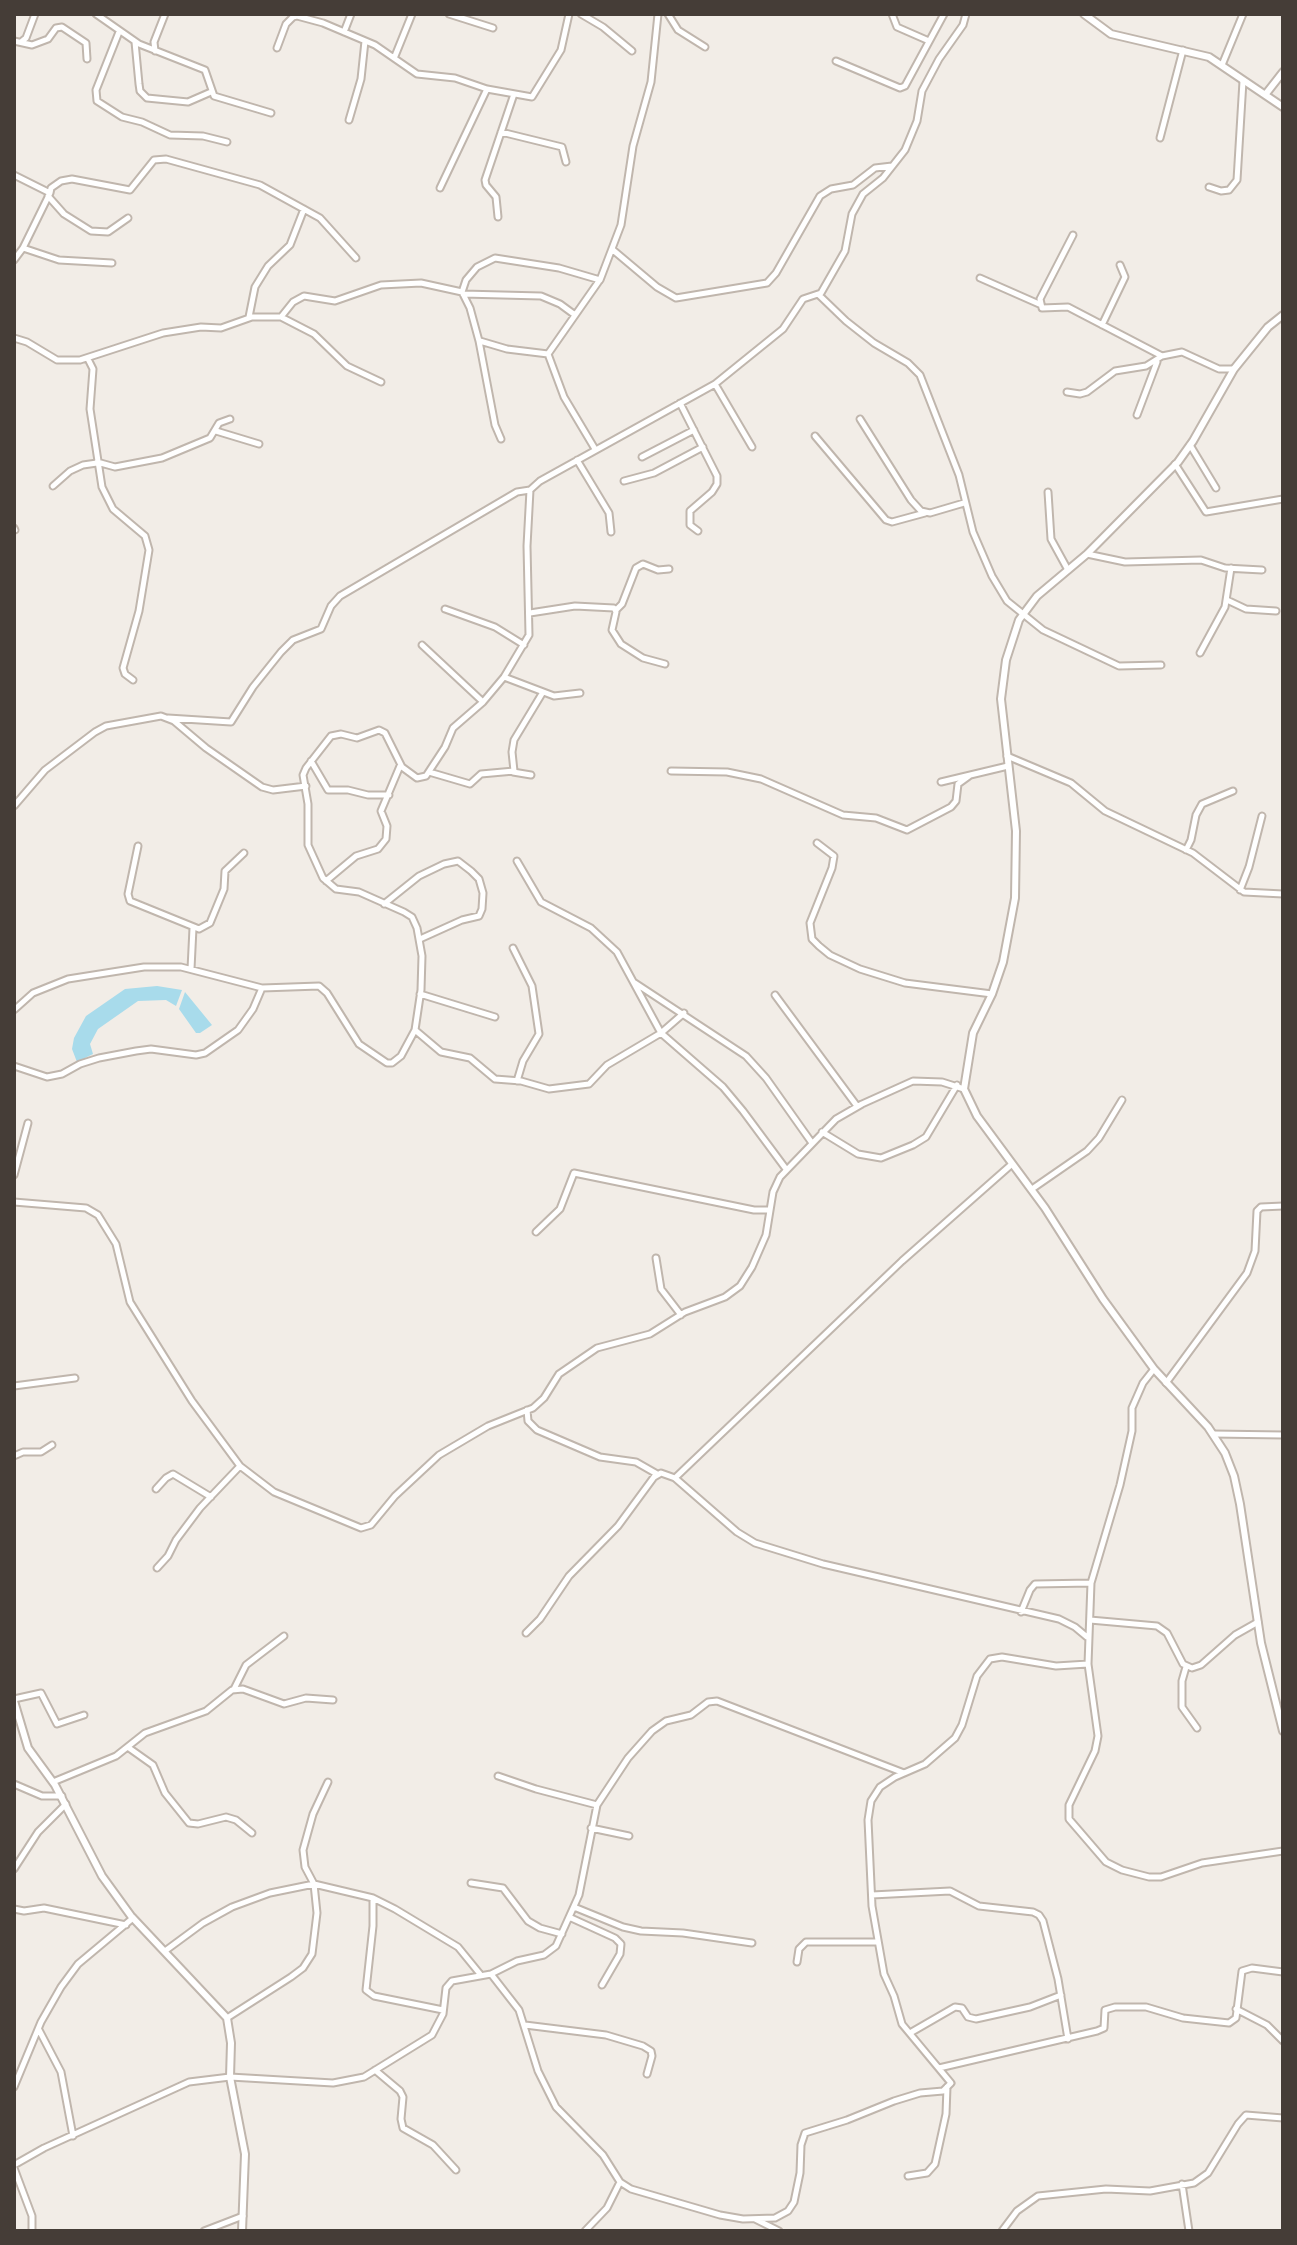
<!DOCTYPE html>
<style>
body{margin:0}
#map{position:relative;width:1297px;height:2245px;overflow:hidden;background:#f2ede7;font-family:"Sofia Sans Condensed",sans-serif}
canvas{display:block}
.frame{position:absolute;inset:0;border:16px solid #453d37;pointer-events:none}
</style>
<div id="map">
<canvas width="1297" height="2245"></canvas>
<div class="frame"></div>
</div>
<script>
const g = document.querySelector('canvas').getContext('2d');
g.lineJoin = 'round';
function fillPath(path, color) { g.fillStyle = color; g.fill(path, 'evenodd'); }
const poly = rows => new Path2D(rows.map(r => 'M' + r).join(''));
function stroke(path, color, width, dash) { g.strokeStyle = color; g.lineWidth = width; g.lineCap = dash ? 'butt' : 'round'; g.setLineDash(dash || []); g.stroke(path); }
const water = poly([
 [157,986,182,990,176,1006,166,1000,138,1001,98,1029,90,1044,93,1054,77,1062,72,1049,74,1038,86,1016,125,989],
 [185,992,212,1025,200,1033,196,1033,179,1009]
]);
const minor = poly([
 [96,14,139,44,205,70,214,96,271,113],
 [449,14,493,28],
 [581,14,603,27,632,51],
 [668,14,678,30,705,47],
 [892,14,897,27,929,41],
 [119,32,96,90,97,101,122,117,142,122,170,135,203,136,227,142],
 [344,32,351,14],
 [14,41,32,45,48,39,56,28,62,27,86,43,87,59],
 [21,42,26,38,35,14],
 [135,42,139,84,140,91,147,98,188,102,211,92],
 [277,48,286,24,293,17,297,16,323,23,375,45,417,74,455,78,487,89,532,97,561,50,569,14],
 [155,51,154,42,165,14],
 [395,56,412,14],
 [836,61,900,88,905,86,944,14],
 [1222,65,1243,14],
 [349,120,361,79,365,41],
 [501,132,562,147,566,162],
 [1160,138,1183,50],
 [14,175,50,193,23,248,14,260],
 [1209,187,1221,191,1229,190,1237,180,1243,81],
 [440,188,487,89],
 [50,193,51,188,61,181,72,179,130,190,154,160,166,159,260,185,320,218,356,258],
 [48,196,64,214,91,231,108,232,128,218],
 [498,217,496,197,486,185,485,180,514,94],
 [1073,235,1040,299,1042,308,1068,307,1162,356,1182,352,1219,369,1234,369],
 [23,248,59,260,112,263],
 [613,250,657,287,676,298,767,283,776,273,820,196,831,189,853,185,875,168,892,166],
 [980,278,1039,304],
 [462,292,466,280,477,267,495,258,559,268,600,280,621,225,633,146,651,82,658,14],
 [463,294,541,296,560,304,575,315],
 [819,295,846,321,874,343,908,363,920,375,959,475,973,532,992,576,1007,601,1043,630,1119,666,1161,665],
 [249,317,255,287,268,266,290,245,304,209],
 [281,317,293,302,304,296,335,301,381,285,421,283,462,292,470,308,479,341,495,425,501,439],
 [1102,325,1125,277,1120,265],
 [14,338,27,342,57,360,80,360,163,333,201,327,221,328,252,317,281,317,314,334,347,366,381,382],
 [480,341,507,349,548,354,564,397,595,449],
 [548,354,599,281],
 [88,359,93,369,90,409,102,487,113,509,145,536,149,550,139,611,123,668,125,674,133,680],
 [715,384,752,447],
 [1067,392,1080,394,1087,392,1115,371,1146,366,1162,356],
 [680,403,717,476,717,484,712,492,690,511,690,525,698,531],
 [1137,415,1157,362],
 [860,419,911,500,921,511,930,513,964,503],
 [216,431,259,444],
 [815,436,886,520,892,522,925,513],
 [1190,445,1216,488],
 [642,457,694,430],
 [577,460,609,513,611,532],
 [97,462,115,467,162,458,210,438,219,423,230,419],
 [1175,464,1206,512,1283,499],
 [624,481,654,473,703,447],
 [53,486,70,471,83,465,97,463],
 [1048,492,1051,539,1068,570],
 [14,528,15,530],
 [1087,554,1125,562,1201,560,1225,568,1262,570],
 [1227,600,1246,609,1276,611],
 [445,609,495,627,524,645],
 [616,610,622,604,636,568,643,564,658,570,669,569],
 [530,613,575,606,614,608,616,612,612,630,621,644,643,658,665,664],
 [422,645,483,702],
 [1200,653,1225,607,1231,568],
 [504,677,554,696,580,693],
 [168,718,231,722,253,687,281,652,293,640,321,629,331,606,340,596,517,492,530,490],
 [1007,756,1071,783,1105,811,1193,853,1244,892,1283,894],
 [311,761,328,790,348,790,368,795,389,795],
 [671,771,727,772,761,779,843,815,876,818,907,830,951,807,956,801,958,784,969,776],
 [429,772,470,784,481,774,514,771,512,752,514,740,543,692],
 [513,772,531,775],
 [941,782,1008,766],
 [14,806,45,770,95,732,106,726,161,716,174,721,206,748,262,787,273,790,306,786],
 [817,843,834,856,832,868,810,923,812,939,819,946,830,955,860,969,905,983,992,994],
 [138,846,128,894,130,901,199,929,210,923,224,889,225,871,244,853],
 [1186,850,1191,840,1196,815,1202,804,1233,791],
 [517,861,541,902,591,928,617,952,661,1033,723,1087,743,1111,786,1169],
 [326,881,356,856,378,849,386,839,387,826,381,811,400,766],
 [1240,890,1249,867,1262,816],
 [384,904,419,876,444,864,458,861,471,871,479,879,483,893,482,909,479,916,462,920,420,939],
 [513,948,532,986,539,1034,523,1061,517,1081],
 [191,969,193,928],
 [635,983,746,1056,766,1078,812,1143],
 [420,994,495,1017],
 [775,995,857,1106],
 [14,1010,33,993,68,979,144,967,181,967,262,988,319,986,327,993,359,1044,387,1063,392,1063,401,1056,415,1030,421,990,422,956,417,928,412,917,404,912,359,892,336,889,323,878,308,845,308,804,303,775,306,768,331,736,341,734,357,738,379,730,385,733,402,767,417,778,426,776,445,747,453,728,483,702,504,677,529,635,527,546,530,490,540,481,715,384,783,329,803,299,821,293,845,251,852,214,863,194,883,178,905,150,917,121,922,91,939,59,963,25,966,14],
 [415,1030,441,1052,470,1058,495,1079,521,1081,549,1089,589,1084,607,1065,661,1033,684,1013],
 [14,1066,47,1077,62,1074,80,1064,99,1058,136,1051,151,1049,196,1055,205,1053,238,1030,253,1009,262,988],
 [822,1132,858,1154,881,1158,913,1145,926,1137,957,1085],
 [14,1175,28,1123],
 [1032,1189,1087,1151,1099,1138,1122,1100],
 [14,1202,86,1208,98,1215,116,1244,130,1302,192,1401,240,1466,274,1492,361,1528,371,1525,395,1496,439,1455,488,1426,533,1408,544,1398,559,1374,597,1348,650,1334,685,1312,725,1297,740,1286,752,1267,766,1235,773,1192,780,1177,836,1119,862,1104,913,1081,942,1082,964,1089],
 [536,1232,560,1209,574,1173,754,1210,769,1210],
 [656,1258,661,1289,681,1315],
 [1154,1369,1143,1383,1132,1408,1132,1431,1120,1485,1091,1583,1088,1664,1098,1736,1095,1751,1069,1805,1069,1819,1106,1862,1122,1870,1149,1877,1161,1877,1202,1863,1283,1851],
 [1166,1383,1247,1273,1255,1251,1257,1211,1261,1207,1283,1206],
 [14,1386,75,1378],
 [527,1410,528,1421,537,1430,600,1457,636,1462,657,1474],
 [1213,1434,1283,1435],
 [14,1456,23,1452,41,1452,52,1445],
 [675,1478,902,1261,1012,1164],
 [156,1489,166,1478,173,1474,211,1497],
 [157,1568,168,1556,176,1540,200,1508,240,1466],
 [1021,1612,1030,1590,1035,1584,1091,1583],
 [1090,1620,1157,1626,1167,1633,1183,1664,1192,1668,1201,1665,1235,1635,1258,1622],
 [526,1633,540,1619,569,1576,618,1526,654,1477,661,1473,675,1478,737,1532,755,1543,823,1564,1059,1619,1075,1627,1087,1637],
 [1186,1667,1182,1681,1182,1707,1197,1728],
 [234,1689,246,1665,284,1636],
 [14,1699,41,1693,57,1724,84,1715],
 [129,1748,153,1765,165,1793,189,1823,198,1824,226,1817,236,1820,252,1833],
 [498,1776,536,1789,597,1805],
 [53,1782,116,1756,145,1733,206,1711,232,1690,243,1689,284,1704,306,1698,333,1700],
 [14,1784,42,1796,62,1796],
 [591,1828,629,1836],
 [14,1869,38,1832,66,1804],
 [471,1883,503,1888,528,1921,540,1928,562,1934],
 [872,1895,950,1891,979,1906,1033,1912,1039,1915,1043,1921,1058,1979,1068,2039],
 [373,1898,373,1926,366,1990,374,1996,443,2010],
 [574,1907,623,1927,641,1931,683,1933,752,1943],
 [14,1909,24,1911,44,1908,126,1925],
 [569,1917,615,1938,621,1944,620,1954,602,1985],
 [165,1951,203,1923,232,1907,270,1893,314,1884,373,1898,395,1909,458,1947,480,1974],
 [797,1962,799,1949,806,1942,878,1942],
 [491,1974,517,1961,544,1955,556,1946,579,1895,597,1805,628,1758,652,1731,666,1721,691,1715,708,1702,717,1701,904,1773],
 [1236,2009,1267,2025,1283,2041],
 [227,2018,291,1977,303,1968,312,1954,317,1913,314,1884,305,1867,303,1850,313,1814,328,1782],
 [525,2025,606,2035,643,2046,651,2051,652,2056,647,2074],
 [39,2030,61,2072,73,2136],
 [910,2033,955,2007,962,2008,968,2017,976,2019,1030,2007,1061,1995],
 [939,2068,1097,2031,1104,2028,1105,2010,1115,2007,1146,2007,1183,2018,1229,2023,1236,2018,1242,1971,1252,1968,1283,1972],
 [375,2070,400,2091,403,2097,401,2119,403,2128,433,2145,456,2170],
 [14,2087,41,2022,61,1987,78,1964,133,1918],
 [14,2165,44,2148,189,2082,230,2077,333,2083,364,2077,432,2035,443,2014,446,1988,452,1981,491,1974,519,2010,538,2071,556,2107,603,2155,620,2182,631,2189,720,2215,743,2219,775,2218,788,2211,794,2202,800,2173,801,2145,805,2133,847,2120,894,2101,920,2093,943,2091,951,2083,902,2024,894,1996,884,1974,872,1906,868,1820,871,1801,880,1787,895,1777,925,1764,955,1738,962,1725,977,1676,990,1659,1002,1657,1056,1666,1088,1664],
 [14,2168,32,2216,32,2231],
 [908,2176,927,2173,935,2164,946,2114,947,2087],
 [1182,2184,1189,2231],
 [755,2219,779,2231],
 [204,2231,243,2216],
 [585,2231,607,2208,620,2182],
 [1002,2231,1017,2211,1038,2196,1106,2189,1150,2191,1194,2183,1208,2173,1238,2124,1246,2115,1283,2118]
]);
const tertiary = poly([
 [1084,14,1111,34,1209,57,1283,107],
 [1265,95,1283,72],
 [1283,315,1268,327,1234,369,1193,441,1178,462,1087,554,1037,596,1019,620,1006,660,1001,699,1016,831,1015,898,1003,962,992,994,973,1033,964,1089,977,1116,1045,1208,1103,1299,1154,1369,1208,1427,1225,1453,1234,1476,1240,1504,1261,1643,1283,1731],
 [14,1701,28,1748,55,1785,102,1876,131,1916,227,2018,231,2043,230,2077,245,2154,242,2231]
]);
fillPath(water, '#a8dbeb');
stroke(minor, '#c0b6ad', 9);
stroke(tertiary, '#c0b6ad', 10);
stroke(minor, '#fff', 5);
stroke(tertiary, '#fff', 6);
</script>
